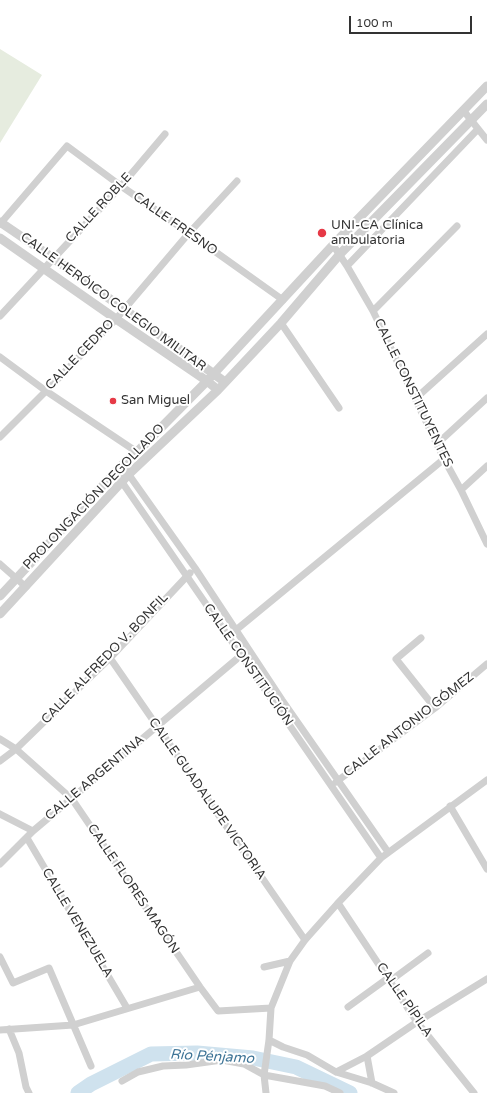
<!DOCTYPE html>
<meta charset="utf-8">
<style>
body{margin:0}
#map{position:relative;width:487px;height:1093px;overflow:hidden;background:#fff;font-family:"Varela Round",sans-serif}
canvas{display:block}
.scale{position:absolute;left:349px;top:16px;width:123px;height:18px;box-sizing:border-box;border:2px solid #333;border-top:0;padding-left:5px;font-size:12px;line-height:14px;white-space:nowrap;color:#333;-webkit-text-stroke:3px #fff;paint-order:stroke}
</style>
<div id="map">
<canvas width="487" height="1093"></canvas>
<div class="scale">100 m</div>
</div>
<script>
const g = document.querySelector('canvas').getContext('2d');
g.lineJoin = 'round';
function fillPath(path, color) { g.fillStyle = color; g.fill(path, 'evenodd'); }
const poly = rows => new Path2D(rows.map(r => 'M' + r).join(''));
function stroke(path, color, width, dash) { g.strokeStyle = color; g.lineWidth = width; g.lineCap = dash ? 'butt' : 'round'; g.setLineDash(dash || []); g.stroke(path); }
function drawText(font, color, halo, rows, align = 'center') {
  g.font = font + ' "Varela Round",sans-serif'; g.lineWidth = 4; g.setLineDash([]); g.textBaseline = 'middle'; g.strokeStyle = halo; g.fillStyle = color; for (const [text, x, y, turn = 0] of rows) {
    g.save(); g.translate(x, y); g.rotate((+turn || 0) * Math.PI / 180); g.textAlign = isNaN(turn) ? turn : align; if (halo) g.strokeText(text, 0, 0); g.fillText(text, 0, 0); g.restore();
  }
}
const green = poly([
 [0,49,42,75,0,143]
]);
const river = poly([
 [78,1093,91,1084,151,1054,197,1053,253,1058,296,1067,350,1093]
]);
const minor = poly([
 [463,110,487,140],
 [0,224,67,146,121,186,189,233,283,300],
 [333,245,347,266,373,311,444,459,461,490,487,544],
 [347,266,478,129],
 [373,311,457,226],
 [0,316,121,186,165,134],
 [281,323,339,408],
 [0,357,46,391,137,452],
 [415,399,487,334],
 [0,437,46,391,116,319,189,233,237,181],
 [437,444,487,398],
 [122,465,195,568,282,700,388,852],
 [115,472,381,858],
 [461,490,487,466],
 [0,564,26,587],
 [236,630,444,459],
 [421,638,396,659,435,708],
 [110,658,305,940],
 [0,739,16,749,72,799,200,987,218,1011,271,1008],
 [0,761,16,749,110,658,190,573],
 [336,782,435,708,487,664],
 [450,806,487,869],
 [0,814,33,831],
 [27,838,127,1008],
 [0,864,33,831,245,652],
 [338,903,417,1022,474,1093],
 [0,957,13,983,49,968,91,1066],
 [264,967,290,961],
 [390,981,428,953],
 [348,1007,388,978],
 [9,1029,19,1053,26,1087,29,1093],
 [0,1030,73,1025,200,987],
 [269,1040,283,1047,307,1055,336,1072,372,1083,394,1093],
 [367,1056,372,1083],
 [336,1072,367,1056,417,1022,487,979],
 [122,1081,138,1072,163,1066,186,1065,222,1060,244,1064,264,1075,325,1086,340,1093],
 [266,1093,264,1075,269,1040,271,1008,290,961,305,940,338,903,381,858,487,780]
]);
const tertiary = poly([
 [0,222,53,258,225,382],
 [0,238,116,319,207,381,218,390],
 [0,596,122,465,137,452,207,381,333,245,487,86],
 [0,614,129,474,218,390,281,323,340,254,487,104]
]);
const markers = [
 [322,233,5,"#e63946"],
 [113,401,4,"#e63946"]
];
const streetNames = [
 ["CALLE ROBLE",99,208,-47],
 ["CALLE FRESNO",175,224,35],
 ["CALLE HERÓICO COLEGIO MILITAR",113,302,36],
 ["CALLE CEDRO",80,355,-46],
 ["CALLE CONSTITUYENTES",413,393,64],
 ["PROLONGACIÓN DEGOLLADO",94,497,-46],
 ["CALLE ALFREDO V. BONFIL",105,659,-46],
 ["CALLE CONSTITUCIÓN",248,665,55],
 ["CALLE ANTONIO GÓMEZ",409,725,-38],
 ["CALLE ARGENTINA",95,778,-40],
 ["CALLE GUADALUPE VICTORIA",207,799,55],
 ["CALLE FLORES MAGÓN",133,889,56],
 ["CALLE VENEZUELA",77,923,59],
 ["CALLE PÍPILA",404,1000,55]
];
const poiNames = [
 ["UNI-CA Clínica",331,226],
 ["ambulatoria",331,241],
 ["San Miguel",121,401]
];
const waterNames = [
 ["Río Pénjamo",212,1057,3]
];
fillPath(green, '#e6ecdf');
stroke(river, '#cfe2ee', 15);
stroke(minor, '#d0d0d0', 7);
stroke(tertiary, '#d0d0d0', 9);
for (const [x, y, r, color] of markers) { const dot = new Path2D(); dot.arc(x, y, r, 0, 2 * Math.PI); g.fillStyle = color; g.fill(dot); stroke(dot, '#fff', 1.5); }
drawText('13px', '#333', '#fff', streetNames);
drawText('13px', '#333', '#fff', poiNames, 'left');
drawText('italic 14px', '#3f7597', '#fff', waterNames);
</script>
